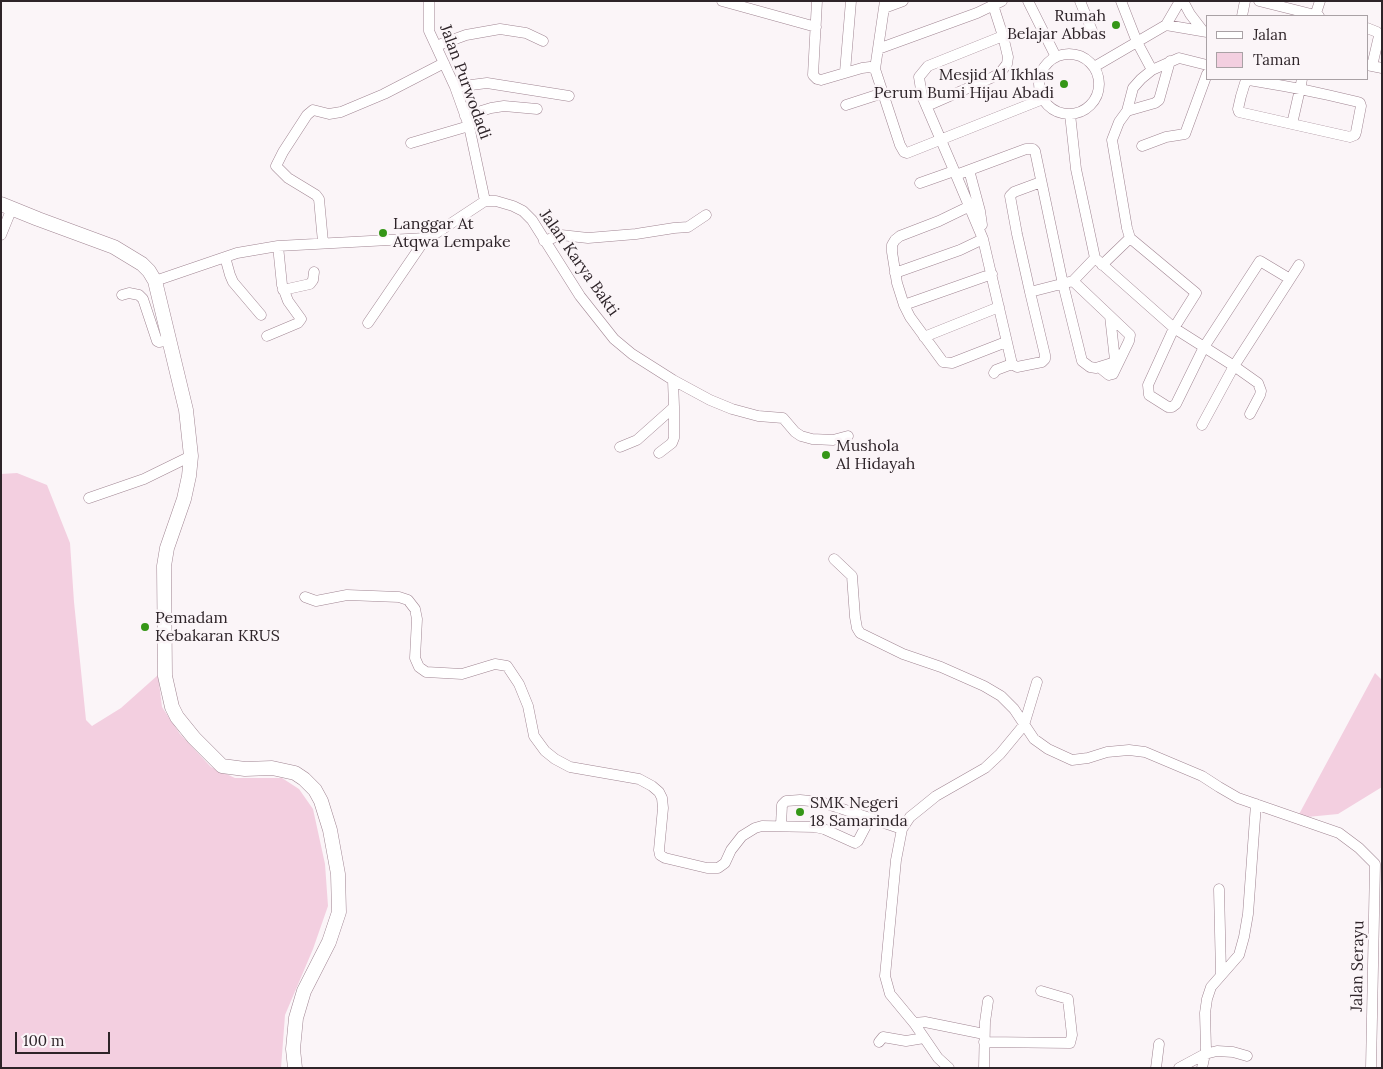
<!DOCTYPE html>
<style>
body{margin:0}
#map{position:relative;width:1383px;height:1069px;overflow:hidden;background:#fbf5f8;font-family:Lora,serif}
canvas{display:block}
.frame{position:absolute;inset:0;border:2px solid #2e2429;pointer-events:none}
.legend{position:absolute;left:1206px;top:15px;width:162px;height:65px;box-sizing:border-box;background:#fbf5f8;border:1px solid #a9a1a5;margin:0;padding:6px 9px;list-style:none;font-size:15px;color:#2e2429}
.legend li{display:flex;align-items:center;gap:10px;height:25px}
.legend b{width:25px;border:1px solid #a9a1a5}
.scale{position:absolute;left:15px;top:1032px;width:95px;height:22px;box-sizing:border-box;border:2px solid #2e2429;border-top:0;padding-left:6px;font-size:15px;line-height:18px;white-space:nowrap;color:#2e2429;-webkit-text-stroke:4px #fbf5f8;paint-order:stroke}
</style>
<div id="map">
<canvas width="1383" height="1069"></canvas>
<div class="frame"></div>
<ul class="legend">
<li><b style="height:6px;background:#fff"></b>Jalan</li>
<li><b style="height:14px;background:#f3cfe0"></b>Taman</li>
</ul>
<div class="scale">100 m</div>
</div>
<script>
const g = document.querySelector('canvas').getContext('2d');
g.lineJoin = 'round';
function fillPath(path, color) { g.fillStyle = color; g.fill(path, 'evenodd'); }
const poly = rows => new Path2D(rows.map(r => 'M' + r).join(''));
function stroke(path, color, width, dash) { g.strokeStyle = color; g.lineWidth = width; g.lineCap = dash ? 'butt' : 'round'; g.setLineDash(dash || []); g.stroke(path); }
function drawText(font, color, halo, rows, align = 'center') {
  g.font = font + ' Lora,serif'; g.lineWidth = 5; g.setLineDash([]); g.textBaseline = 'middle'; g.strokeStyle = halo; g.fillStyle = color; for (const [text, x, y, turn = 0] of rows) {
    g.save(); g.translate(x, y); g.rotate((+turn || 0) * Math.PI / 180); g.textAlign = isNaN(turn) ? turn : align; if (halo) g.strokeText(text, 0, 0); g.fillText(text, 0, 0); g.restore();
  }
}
const green = poly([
 [17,473,47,485,70,543,74,602,86,720,92,726,121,708,158,675,162,707,180,734,211,767,235,778,282,778,299,789,313,809,325,864,328,906,313,949,285,1015,281,1068,1,1068,1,474],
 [1375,673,1382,680,1382,787,1338,814,1297,818]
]);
const minor = poly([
 [429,1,429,31,455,87,469,126,485,201],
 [722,1,816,27],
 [817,1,813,75,817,79,821,80,862,68,870,67,875,69,900,145,904,152,907,153,1043,99],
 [1028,1,1056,57],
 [1080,1,1093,33],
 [1121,1,1137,42,1152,70,1141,79,1133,88,1127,111,1119,122,1112,140,1127,228,1130,238,1196,293,1174,328,1148,385,1149,395,1168,407,1172,407,1176,404,1204,347,1260,261,1290,279],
 [1183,1,1190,14,1203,31],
 [1259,1,1319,16],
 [884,8,903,1],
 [1242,16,1245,1],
 [1315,16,1320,1],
 [1166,25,1207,32],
 [1367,28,1377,32,1379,36,1372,66],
 [1003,36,928,66,919,77,922,96,956,175,1026,149,1033,149,1035,151,1063,284,1082,361,1090,367,1096,368,1112,363,1115,360],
 [436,46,466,35,500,29,526,33,543,41],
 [878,49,977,13,1002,1],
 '1039 84a30 30 0 1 1 60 0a30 30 0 1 1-60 0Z',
 [1367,65,1382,68],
 [1094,67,1166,25,1180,1],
 [875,69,885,1],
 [1152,70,1179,58,1207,65],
 [845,72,851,1],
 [455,87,487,83,569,96],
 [846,105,883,93],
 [927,106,991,78,1000,73,1007,64,1008,57,1003,36,993,5],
 [1127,111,1155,103,1159,100,1170,61],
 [1070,114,1076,169,1095,258,1174,328,1234,366,1258,383,1261,391,1260,395,1250,414],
 [465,116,491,108,504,106,537,109],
 [1292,124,1350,137,1355,135,1356,132,1361,106,1360,103,1358,102,1328,95,1300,89,1284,86,1249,80,1245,83,1241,96,1238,109,1239,112,1292,124,1300,89,1302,79],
 [411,143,469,126],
 [1142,146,1166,137,1185,134,1207,74],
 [969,170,980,211,982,225],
 [956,175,983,239,1012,364,1017,367,1042,362,1045,359,1045,355,1030,292],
 [1041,182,1014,192,1010,196,1017,234,1030,292,1073,281,1095,258],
 [920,183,954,171],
 [970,206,939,221,900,236,895,240,892,245,892,252,897,283,904,305,910,317,943,362,952,363,1006,342],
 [1,235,12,208],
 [544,241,561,235,588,238,636,234,674,228,688,227,706,215],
 [323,242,319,199,316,195,288,178,276,166,283,152,307,115,313,110,329,114,341,112,384,94,444,63],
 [225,257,230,275,233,282,261,315],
 [1102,265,1130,238],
 [895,273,960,250,983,239],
 [155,281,237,253,278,246,426,238,438,232,485,201,496,201,513,206,523,211,532,220,580,296,614,339,632,354,673,380,710,400,732,409,758,416,783,418,795,432,801,436,812,439,833,440,848,436],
 [1073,281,1130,335,1129,341,1113,374,1109,375,1099,367],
 [283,290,310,284,313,280,314,272],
 [122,295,129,293,139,295,143,299,157,341,159,342,169,340],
 [904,305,992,274],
 [1110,316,1115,360],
 [368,323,426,238],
 [267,336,298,323,301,319,288,301,282,285,278,246],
 [924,337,999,307],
 [994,373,996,370,1012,364],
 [1202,425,1234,366,1299,265],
 [620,447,637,440,674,407,673,380],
 [659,453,672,443,674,438,674,407],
 [89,498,144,479,191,456],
 [834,559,852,576,855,617,857,628,860,633,903,654,941,667,984,686,1001,696,1014,709,1034,739,1048,749,1072,760,1088,758,1107,752,1129,750,1145,752,1202,776,1219,787,1238,798,1339,833,1359,848,1375,864,1371,1068],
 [305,597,316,601,347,595,399,597,408,600,415,609,417,619,415,658,419,667,426,672,462,674,495,664,507,666,519,684,528,706,534,736,545,751,555,759,570,767,639,779,652,786,659,792,662,798,663,808,659,850,660,855,665,858,707,868,718,868,725,863,731,850,742,836,755,828,762,826,815,827,824,829,855,843,858,841,870,818,902,829,896,860,885,976,890,994,914,1023,938,1058,949,1068],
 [781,825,782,805,786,801,800,800,821,802,870,818],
 [902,829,910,817,920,809,936,796,985,768,1000,754,1024,725,1037,682],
 [1219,889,1221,974],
 [914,1023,925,1022,984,1034],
 [879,1042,883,1037,906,1041,924,1038],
 [984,1042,1070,1043,1072,1035,1068,999,1041,991],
 [984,1068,985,1022,988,1001],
 [1156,1068,1159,1044],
 [1179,1068,1205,1054,1217,1051,1233,1052,1247,1056],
 [1202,1068,1206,1049,1205,1013,1207,999,1211,987,1239,955,1244,937,1248,914,1256,804]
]);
const highway = poly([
 [1,204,38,219,114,247,142,264,149,271,155,281,186,410,191,456,189,476,184,499,167,548,164,566,165,676,172,707,177,717,194,738,222,766,245,769,272,768,295,773,304,779,315,790,321,801,330,830,338,874,339,912,329,942,304,991,296,1018,293,1049,295,1068]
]);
const markers = [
 [1116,25,5,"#359617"],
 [1064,84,5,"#359617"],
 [383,233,5,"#359617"],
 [826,455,5,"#359617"],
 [145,627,5,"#359617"],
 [800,812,5,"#359617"]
];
const poiNames = [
 ["Rumah",1106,16,"right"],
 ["Belajar Abbas",1106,34,"right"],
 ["Mesjid Al Ikhlas",1054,75,"right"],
 ["Perum Bumi Hijau Abadi",1054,93,"right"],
 ["Langgar At",393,224],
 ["Atqwa Lempake",393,242],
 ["Mushola",836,446],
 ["Al Hidayah",836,464],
 ["Pemadam",155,618],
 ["Kebakaran KRUS",155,636],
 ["SMK Negeri",810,803],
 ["18 Samarinda",810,821]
];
const streetNames = [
 ["Jalan Purwodadi",465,82,70],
 ["Jalan Karya Bakti",579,263,55],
 ["Jalan Serayu",1358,966,-89]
];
fillPath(green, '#f3cfe0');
stroke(minor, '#a08592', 11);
stroke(highway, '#a08592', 15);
stroke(minor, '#fff', 10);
stroke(highway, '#fff', 14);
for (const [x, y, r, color] of markers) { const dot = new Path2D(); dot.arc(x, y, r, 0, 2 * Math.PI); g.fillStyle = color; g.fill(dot); stroke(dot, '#fbf5f8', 2); }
drawText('16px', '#2e2429', '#fbf5f8', poiNames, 'left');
drawText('16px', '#2e2429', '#fbf5f8', streetNames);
</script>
